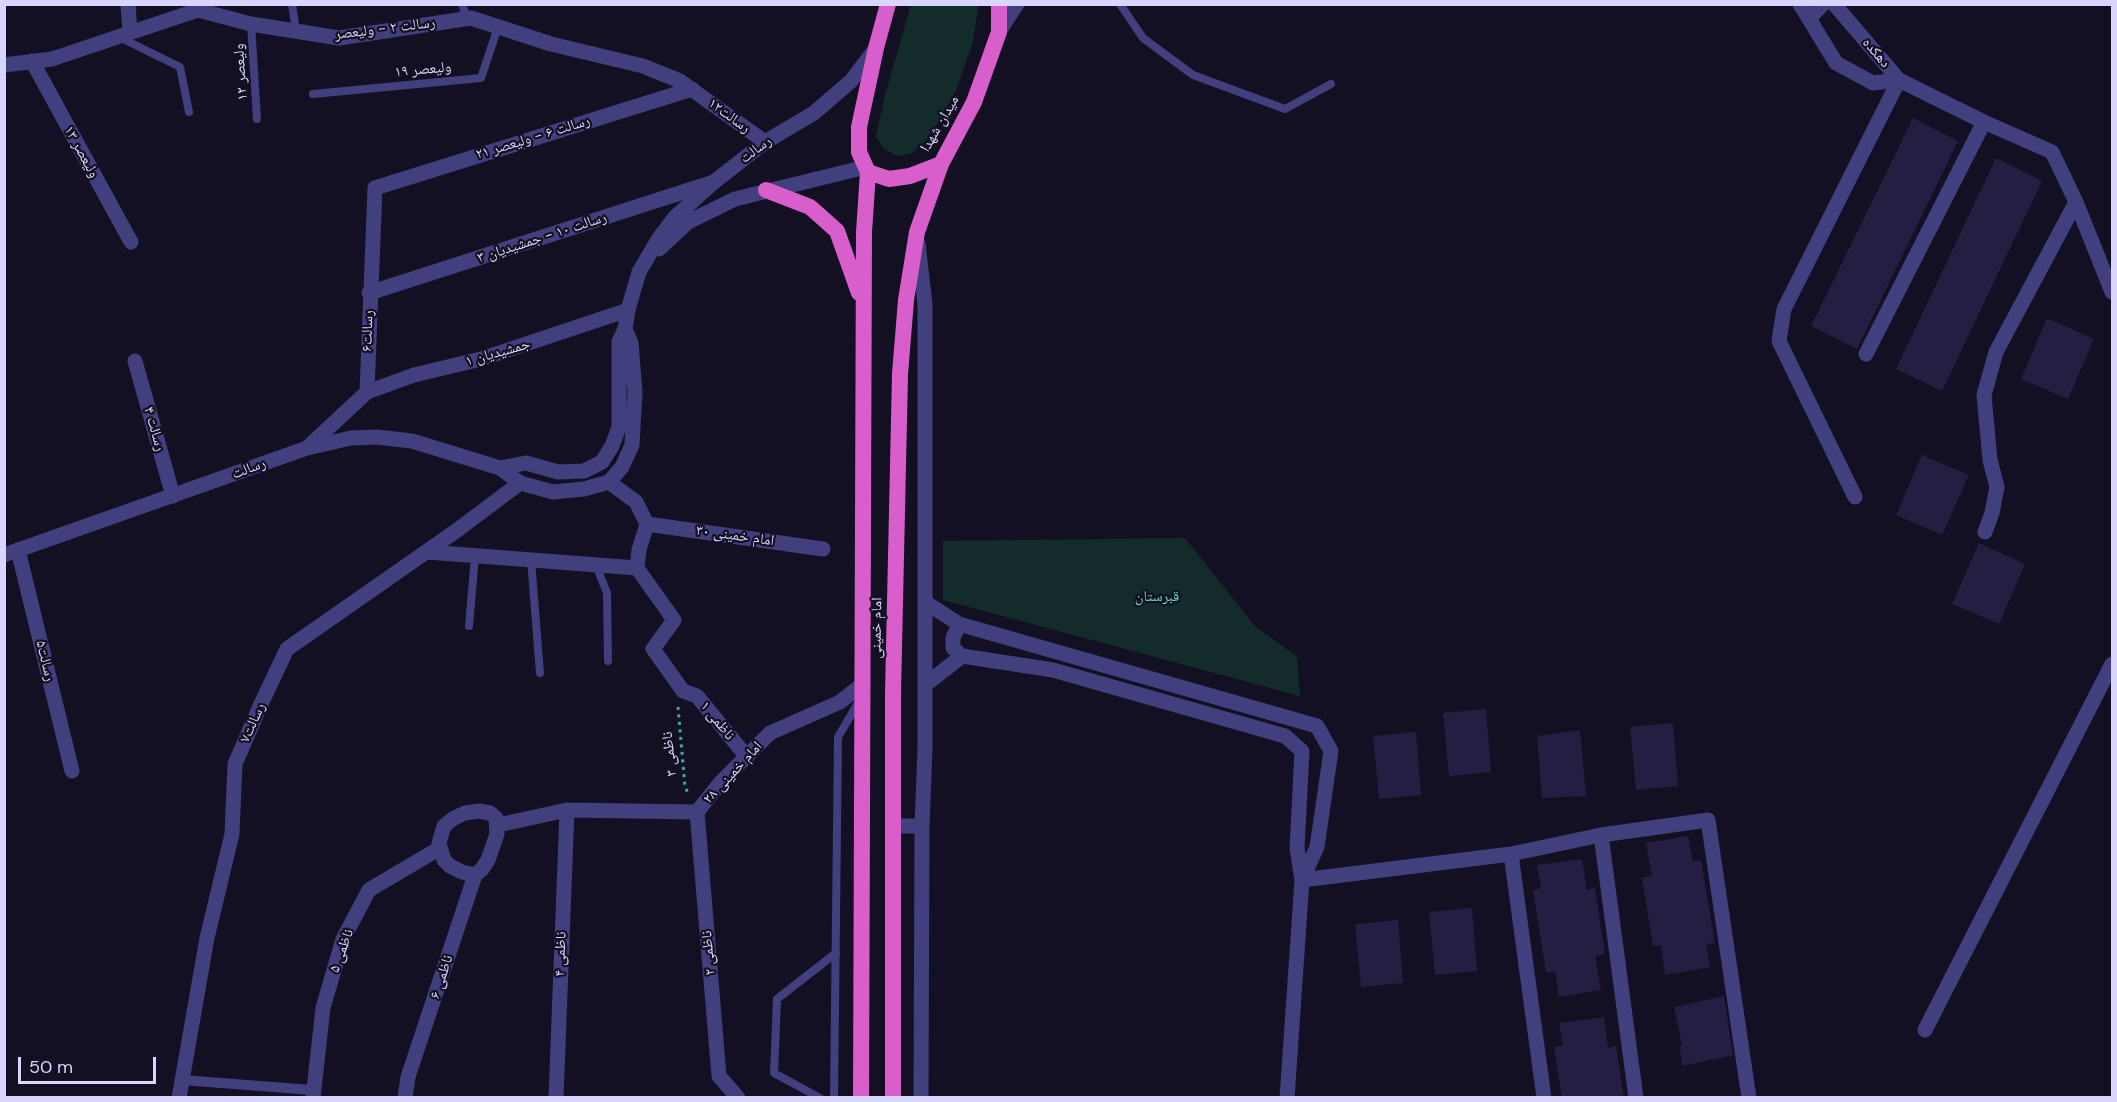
<!DOCTYPE html>
<meta charset="utf-8">
<style>
body{margin:0}
#map{position:relative;width:2117px;height:1102px;overflow:hidden;background:#131023;font-family:"DM Sans",sans-serif}
canvas{display:block}
.frame{position:absolute;inset:0;border:6px solid #d9d5fc;pointer-events:none}
.scale{position:absolute;left:18px;top:1057px;width:138px;height:27px;box-sizing:border-box;border:3px solid #d9d5fc;border-top:0;padding-left:8px;font-size:18px;line-height:21px;white-space:nowrap;color:#d9d5fc;-webkit-text-stroke:4px #131023;paint-order:stroke}
</style>
<div id="map">
<canvas width="2117" height="1102"></canvas>
<div class="frame"></div>
<div class="scale">50 m</div>
</div>
<script>
const g = document.querySelector('canvas').getContext('2d');
g.lineJoin = 'round';
function fillPath(path, color) { g.fillStyle = color; g.fill(path, 'evenodd'); }
const poly = rows => new Path2D(rows.map(r => 'M' + r).join(''));
function stroke(path, color, width, dash) { g.strokeStyle = color; g.lineWidth = width; g.lineCap = dash ? 'butt' : 'round'; g.setLineDash(dash || []); g.stroke(path); }
function drawText(font, color, halo, rows, align = 'center') {
  g.font = font + ' "DM Sans","Noto Naskh Arabic",sans-serif'; g.lineWidth = 4.5; g.setLineDash([]); g.textBaseline = 'middle'; g.strokeStyle = halo; g.fillStyle = color; for (const [text, x, y, turn = 0] of rows) {
    g.save(); g.translate(x, y); g.rotate((+turn || 0) * Math.PI / 180); g.textAlign = isNaN(turn) ? turn : align; if (halo) g.strokeText(text, 0, 0); g.fillText(text, 0, 0); g.restore();
  }
}
const green = poly([
 [911,5,977,4,978,7,973,42,957,88,931,136,912,153,897,156,884,149,876,136,885,95],
 [1185,538,1255,626,1297,657,1300,696,943,600,943,541]
]);
const building = poly([
 [1913,118,1958,141,1857,349,1811,326],
 [1996,158,2042,181,1942,391,1896,369],
 [2047,318,2094,339,2068,399,2021,379],
 [1922,455,1969,475,1942,535,1896,515],
 [1979,543,2025,564,1999,624,1952,604],
 [1486,709,1491,772,1449,776,1443,713],
 [1673,723,1678,786,1636,790,1630,727],
 [1580,730,1586,796,1542,798,1537,736],
 [1416,732,1421,795,1379,799,1373,736],
 [1688,836,1693,862,1701,860,1715,943,1706,944,1710,967,1665,975,1661,945,1653,946,1642,878,1652,876,1646,843],
 [1582,859,1587,890,1595,888,1605,954,1595,956,1601,990,1559,997,1555,972,1546,973,1533,890,1541,888,1537,865],
 [1472,908,1477,971,1435,975,1429,912],
 [1398,920,1403,983,1361,987,1355,924],
 [1724,996,1733,1055,1683,1066,1679,1046,1682,1045,1674,1007],
 [1604,1017,1608,1048,1616,1046,1624,1098,1562,1098,1554,1047,1563,1046,1559,1023]
]);
const path = poly([
 [678,707,685,787,689,795]
]);
const service = poly([
 [292,4,296,31],
 [462,4,467,19],
 [1120,4,1143,38,1193,75,1285,109,1331,84],
 [251,24,257,119],
 [119,37,180,67,189,112],
 [313,94,481,78,498,27],
 [531,560,540,673],
 [596,565,607,593,608,661],
 [469,626,475,556],
 [820,1098,774,1073,777,999,836,953],
 [834,1098,838,737,858,703]
]);
const pedestrian = poly([
 [182,1080,312,1090]
]);
const minor = poly([
 [128,4,130,32],
 [1800,4,1836,63,1873,83,1899,80],
 [1834,4,1899,80,1984,122,2052,152,2076,202,2112,292],
 [1809,19,1823,4],
 [32,61,131,242],
 [4,65,52,59,198,10,251,24,339,38,471,18,551,44,643,66,680,81,765,142],
 [918,243,925,304,925,748,922,826,921,1098],
 [369,293,714,182],
 [1866,354,1984,122],
 [135,361,173,496],
 [367,392,414,375,481,359,628,310],
 [307,448,367,392,375,188,692,89],
 [609,482,636,502,647,524,639,550,637,568,674,620,653,649,683,691,697,696,747,757],
 [1855,497,1779,341,1784,309,1899,80],
 [647,524,823,549],
 [1985,532,1992,513,1997,487,1990,460,1984,395,1996,352,2076,202],
 [18,550,72,771],
 [427,552,637,568],
 [925,602,959,624,1317,726,1331,751,1317,847,1302,880],
 [959,624,953,638,953,648,962,656],
 [925,685,962,656,1053,670,1285,736,1302,751,1297,848,1302,880,1287,1098],
 [479,811,490,813,496,818,497,834,488,860,482,869,475,875,462,872,450,866,444,860,439,843,444,826,454,818,465,813,479,811],
 [697,812,719,1076,738,1098],
 [697,812,721,782,770,733,840,702,863,684],
 [498,825,567,810,697,812],
 [893,826,922,826],
 [1601,835,1636,1098],
 [1511,854,1544,1098],
 [1302,880,1511,854,1601,835,1708,820,1749,1098],
 [1925,1030,2112,664],
 [179,1098,207,938,232,834,235,764,261,704,287,649,456,531,520,483],
 [313,1098,323,1008,343,939,369,890,440,848],
 [405,1098,408,1077,475,875],
 [556,1098,567,810]
]);
const tertiary = poly([
 [999,32,1017,4],
 [659,249,688,222,735,199,866,167],
 [500,468,526,463,558,472,584,471,602,462,612,446,619,427,619,342,625,329,628,310,639,272,659,238,675,217,714,182,765,142,814,113,851,81,876,48],
 [4,555,307,448,351,438,377,437,412,441,500,468,520,483,553,492,584,489,609,482,622,467,632,445,635,392,631,343,625,329]
]);
const trunk = poly([
 [888,4,876,48,859,127,859,152,868,172,889,179,910,176,941,164,974,102,999,32,999,4],
 [766,190,810,207,837,231,859,293],
 [861,1098,864,232,868,172],
 [893,1098,893,693,900,374,906,300,917,232,941,164]
]);
const streetNames = [
 ["رسالت ۲ - ولیعصر",385,29,-7],
 ["دهکده",1876,53,49],
 ["ولیعصر ۱۹",423,70,-5],
 ["ولیعصر ۱۲",241,72,-94],
 ["رسالت۱۲",729,116,36],
 ["میدان شهدا",940,124,-60],
 ["رسالت ۶ - ولیعصر ۲۱",533,138,-17],
 ["رسالت",756,150,-36],
 ["ولیعصر ۱۳",81,152,61],
 ["رسالت ۱۰ - جمشیدیان ۳",542,238,-18],
 ["رسالت۶",368,331,-88],
 ["جمشیدیان ۱",498,353,-16],
 ["رسالت ۴",154,429,74],
 ["رسالت",249,469,-20],
 ["امام خمینی ۳۰",735,536,8],
 ["امام خمینی",877,628,-89],
 ["رسالت۵",45,661,76],
 ["ناظمی ۱",717,721,51],
 ["رسالت۷",253,723,-66],
 ["ناظمی ۳",670,754,-96],
 ["امام خمینی ۲۸",733,773,-47],
 ["ناظمی ۵",342,951,-70],
 ["ناظمی ۲",709,953,-95],
 ["ناظمی ۴",561,954,-88],
 ["ناظمی ۶",442,977,-72]
];
const parkNames = [
 ["قبرستان",1157,597]
];
fillPath(green, '#132c2b');
fillPath(building, '#251d42');
stroke(path, '#38ada5', 3, [3, 4.5]);
stroke(service, '#413f7e', 8);
stroke(pedestrian, '#413f7e', 10);
stroke(minor, '#413f7e', 15);
stroke(tertiary, '#413f7e', 15);
stroke(trunk, '#d85ecb', 16);
drawText('15px', '#d9d5fc', '#131023', streetNames);
drawText('15px', '#66d6ba', '#131023', parkNames);
</script>
